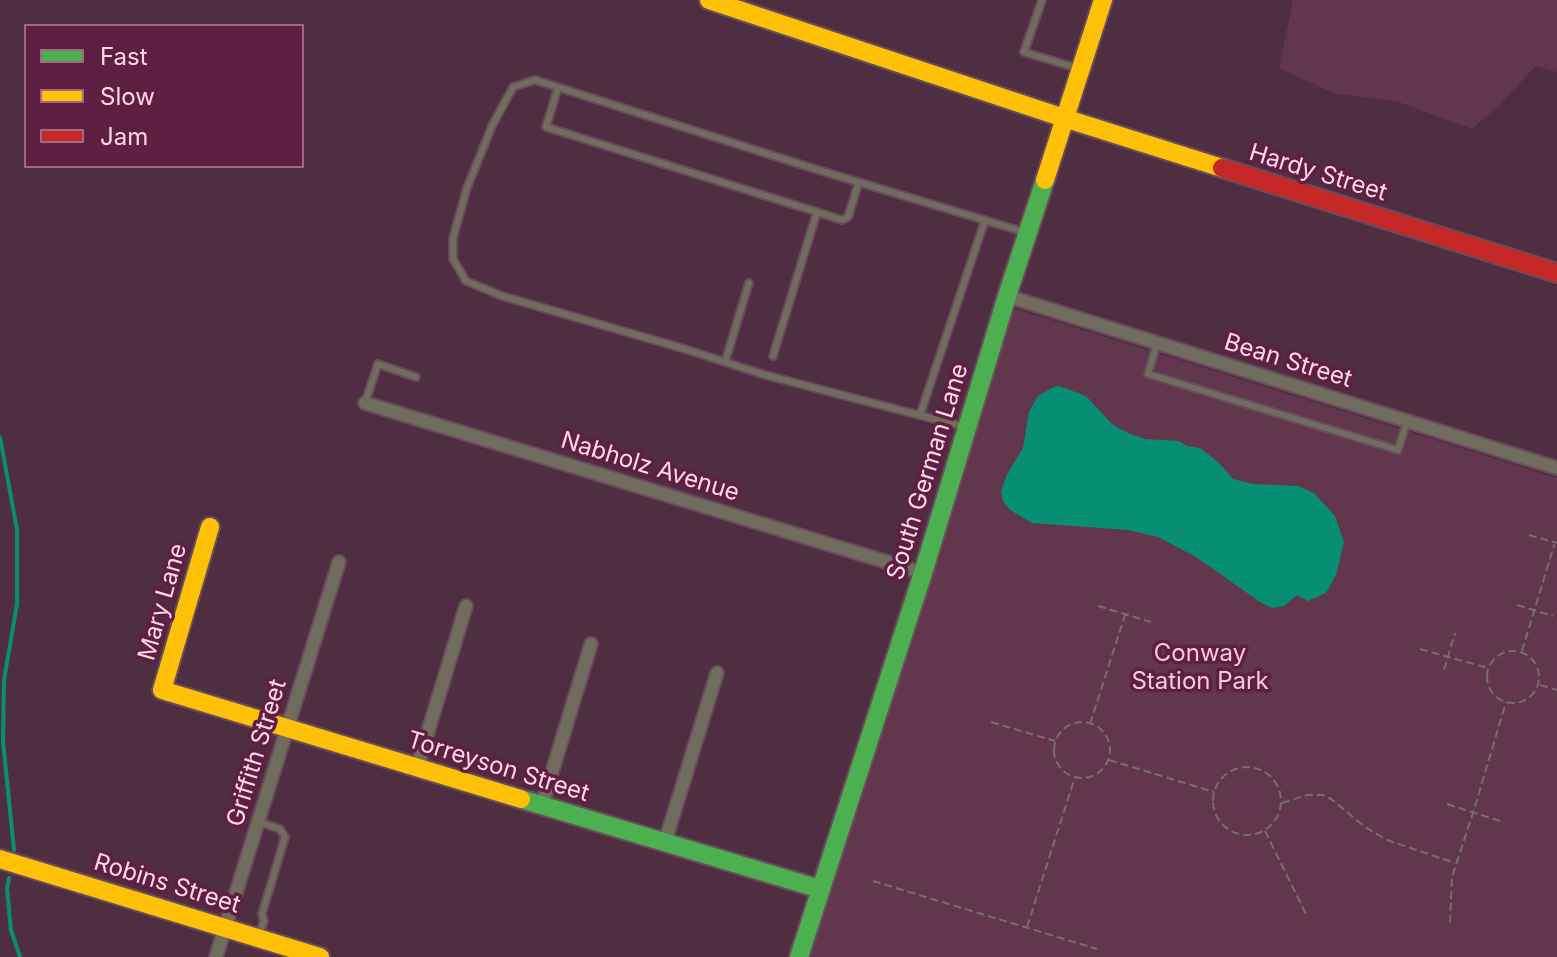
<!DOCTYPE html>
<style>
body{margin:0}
#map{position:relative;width:1557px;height:957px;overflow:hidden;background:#502e41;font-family:Inter,sans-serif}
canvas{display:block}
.legend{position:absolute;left:24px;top:24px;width:280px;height:144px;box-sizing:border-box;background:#5f1f42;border:2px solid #9f6984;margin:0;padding:10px 14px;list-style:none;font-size:24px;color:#ffd7e8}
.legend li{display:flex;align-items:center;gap:16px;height:40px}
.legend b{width:40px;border:2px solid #9f6984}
</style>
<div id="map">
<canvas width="1557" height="957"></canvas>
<ul class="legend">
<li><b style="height:10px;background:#4caf50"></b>Fast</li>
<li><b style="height:10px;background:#ffc107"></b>Slow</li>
<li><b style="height:10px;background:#c62828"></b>Jam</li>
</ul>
</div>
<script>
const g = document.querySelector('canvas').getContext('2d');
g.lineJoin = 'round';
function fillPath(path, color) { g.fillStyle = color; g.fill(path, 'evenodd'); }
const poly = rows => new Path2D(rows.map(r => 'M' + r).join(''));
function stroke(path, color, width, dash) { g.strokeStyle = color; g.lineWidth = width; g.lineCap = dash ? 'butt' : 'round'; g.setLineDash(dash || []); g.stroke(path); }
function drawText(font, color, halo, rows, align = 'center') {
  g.font = font + ' Inter,sans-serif'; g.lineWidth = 7; g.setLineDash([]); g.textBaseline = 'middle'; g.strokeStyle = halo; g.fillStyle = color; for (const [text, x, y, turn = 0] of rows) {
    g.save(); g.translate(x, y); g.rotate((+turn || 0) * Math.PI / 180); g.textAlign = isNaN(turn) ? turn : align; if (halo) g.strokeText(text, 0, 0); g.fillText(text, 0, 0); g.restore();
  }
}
const green = poly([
 [1293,0,1557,0,1557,72,1536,66,1499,105,1472,129,1396,101,1336,94,1279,68],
 [1019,310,1557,478,1557,957,806,957,1009,318,1014,311]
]);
const water = poly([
 [1059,386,1086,396,1113,425,1130,434,1145,439,1179,441,1187,446,1200,448,1218,462,1233,479,1253,484,1298,486,1314,493,1335,516,1344,542,1336,575,1326,593,1308,601,1297,595,1284,606,1272,608,1260,602,1196,557,1158,537,1128,530,1032,523,1010,510,1003,501,1001,491,1007,474,1023,448,1029,412,1038,396,1054,387]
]);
const stream = poly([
 [0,437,17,530,17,604,4,680,3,741,14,850],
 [9,878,7,889,11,930,20,957]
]);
const path = poly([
 [1529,535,1557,543],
 [1517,605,1553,616],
 [1098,606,1151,622],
 [1420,649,1488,668],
 '1487 677a26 26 0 1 1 52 0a26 26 0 1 1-52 0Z',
 [1522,651,1555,542],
 [1444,670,1455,633],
 [1540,685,1557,690],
 [991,722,1055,741],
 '1054 750a28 28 0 1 1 56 0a28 28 0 1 1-56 0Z',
 [1090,724,1125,615],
 [1109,760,1214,792],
 '1213 801a34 34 0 1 1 68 0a34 34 0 1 1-68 0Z',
 [1282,803,1307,795,1323,795,1331,799,1365,827,1387,840,1455,863],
 [1447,804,1500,821],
 [1265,831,1307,916],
 [873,881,1097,949],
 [1450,923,1452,877,1473,813,1506,702],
 [1027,927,1075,777]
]);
const lane = poly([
 [1042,0,1024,52,1077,68],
 [558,88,546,127,817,212,842,220,848,217,859,182],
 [1157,343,1148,374,1398,450,1407,421],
 [773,356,817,212],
 [725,362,749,283],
 [365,403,378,364,416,377],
 [920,415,985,220],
 [965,427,765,375,685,349,502,296,466,281,453,259,453,238,467,188,492,126,513,87,535,80,815,169,1024,232],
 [259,934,264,921,262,914,285,837,280,829,259,822]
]);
const street = poly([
 [1007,296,1557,468],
 [365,403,923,573],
 [417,768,466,606],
 [542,805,591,644],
 [665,842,717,673],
 [216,957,339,562]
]);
const fast = poly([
 [521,799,820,889],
 [799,957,923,573,1007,296,1045,180]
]);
const slow = poly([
 [709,0,1064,118,1222,168],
 [1045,180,1103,0],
 [210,527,162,690,521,799],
 [0,859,320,957]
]);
const jam = poly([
 [1222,168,1557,273]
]);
const streetNames = [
 ["Hardy Street",1318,173,17],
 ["Bean Street",1288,361,17],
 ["Nabholz Avenue",650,467,17],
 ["South German Lane",928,472,-73],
 ["Mary Lane",163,602,-74],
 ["Griffith Street",257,753,-73],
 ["Torreyson Street",498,767,17],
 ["Robins Street",167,884,17]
];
const parkNames = [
 ["Conway",1200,654],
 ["Station Park",1200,682]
];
fillPath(green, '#62364c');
fillPath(water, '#088e72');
stroke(stream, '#088e72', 4);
stroke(lane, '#694c5b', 10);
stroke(street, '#694c5b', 16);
stroke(fast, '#694c5b', 22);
stroke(slow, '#694c5b', 22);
stroke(jam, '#694c5b', 22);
stroke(path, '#796e6a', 2, [8, 4]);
stroke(lane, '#716d5e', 6);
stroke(street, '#716d5e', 12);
stroke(fast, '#4caf50', 18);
stroke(slow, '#ffc107', 18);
stroke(jam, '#c62828', 18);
drawText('24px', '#ffd7e8', '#5f1f42', streetNames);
drawText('24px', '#f8c8dd', '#5f1f42', parkNames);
</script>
